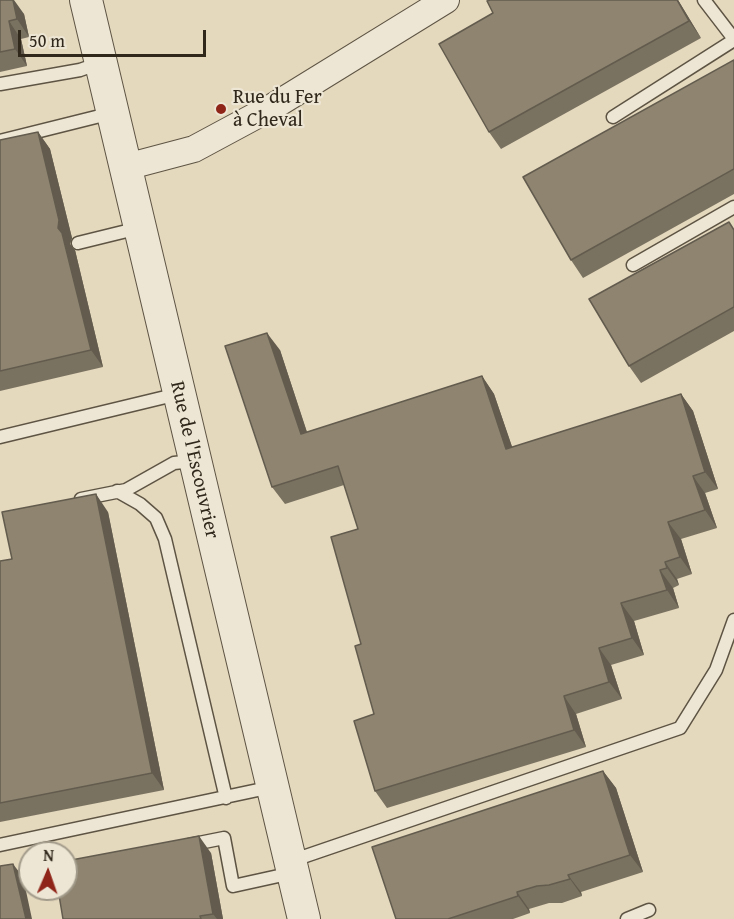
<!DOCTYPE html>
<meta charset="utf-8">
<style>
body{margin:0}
#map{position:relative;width:734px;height:919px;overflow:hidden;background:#e4d8bd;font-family:"Gentium Book Plus",serif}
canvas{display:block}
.north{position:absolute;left:18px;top:841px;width:60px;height:60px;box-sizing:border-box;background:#ede6d4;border:2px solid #a29a8a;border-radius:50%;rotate:2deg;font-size:16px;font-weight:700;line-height:24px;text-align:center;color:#31281c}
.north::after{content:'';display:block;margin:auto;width:21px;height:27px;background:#8f2418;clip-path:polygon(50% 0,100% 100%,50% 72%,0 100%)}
.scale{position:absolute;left:18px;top:30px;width:188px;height:27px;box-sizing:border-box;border:3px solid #31281c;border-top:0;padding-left:8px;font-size:18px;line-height:21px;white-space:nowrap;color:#31281c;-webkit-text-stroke:4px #ede6d4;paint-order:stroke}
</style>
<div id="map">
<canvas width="734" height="919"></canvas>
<div class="north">N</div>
<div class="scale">50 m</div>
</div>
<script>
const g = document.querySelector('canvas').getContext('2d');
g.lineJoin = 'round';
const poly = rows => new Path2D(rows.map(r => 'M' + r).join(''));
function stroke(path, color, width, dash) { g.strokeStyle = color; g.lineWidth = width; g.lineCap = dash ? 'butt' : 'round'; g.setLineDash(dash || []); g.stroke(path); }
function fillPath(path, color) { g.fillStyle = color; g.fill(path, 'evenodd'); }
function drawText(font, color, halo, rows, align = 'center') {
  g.font = font + ' "Gentium Book Plus",serif'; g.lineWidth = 4.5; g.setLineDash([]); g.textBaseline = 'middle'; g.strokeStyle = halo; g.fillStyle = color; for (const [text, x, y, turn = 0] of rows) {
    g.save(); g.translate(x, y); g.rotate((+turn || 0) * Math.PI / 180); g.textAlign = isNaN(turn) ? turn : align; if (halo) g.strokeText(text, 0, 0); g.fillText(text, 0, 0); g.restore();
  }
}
const service = poly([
 [704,0,734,39],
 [0,84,80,70,100,63],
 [613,117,734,40],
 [0,141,112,113],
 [78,243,139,228],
 [633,265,734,207],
 [0,437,178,394],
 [117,491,140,504,156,518,165,539,226,798],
 [81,499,126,490,174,463,193,461],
 [0,845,272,787],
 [189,845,224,838,233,886,292,873],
 [291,861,680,728,716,670,734,620],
 [627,919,649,910]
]);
const minor = poly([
 [126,167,194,149,274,106,446,0]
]);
const tertiary = poly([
 [86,0,304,919]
]);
const wall = poly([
 [0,0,24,14,29,37,21,39,27,66,0,72],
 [490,0,678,0,701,38,501,149,489,132,493,13],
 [734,60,734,194,583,278,571,260],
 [38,132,50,149,72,238,70,244,75,250,103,367,0,391,0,140],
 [734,229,734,331,641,383,629,366],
 [280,350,307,432,482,376,494,394,512,447,681,394,693,411,718,489,705,493,717,528,681,539,692,574,677,579,679,585,673,588,679,608,634,621,644,655,611,665,622,699,576,714,586,747,387,808,375,791,374,714,361,644,358,529,344,485,285,504,272,487],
 [108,512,164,790,0,822,0,561,12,559],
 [603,771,616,788,643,872,581,892,582,896,562,903,549,903,529,909,530,913,513,919,396,919],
 [211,853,223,919,63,919]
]);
const shadedWall = poly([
 [13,0,14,0,24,14,29,37,17,19],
 [677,0,678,0,701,38,689,21],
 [9,21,21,39,27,66,15,49],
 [38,132,50,149,72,238,70,244,75,250,103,367,91,350,58,228],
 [267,333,280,350,313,451,301,434],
 [482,376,494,394,519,467,506,449],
 [681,394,693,411,718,489,705,472],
 [693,476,705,493,717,528,705,510],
 [96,494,108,512,164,790,152,773],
 [668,522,681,539,692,574,680,557],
 [665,562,677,579,679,585,667,568],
 [660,570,673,588,679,608,667,590],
 [621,603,634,621,644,655,632,638],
 [599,648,611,665,622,699,609,682],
 [564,696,576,714,586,747,574,730],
 [603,771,616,788,643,872,630,855],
 [199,836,211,853,223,919,217,919,213,914],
 [13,864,23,877,32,919,26,919],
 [568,875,581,892,582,896,570,879],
 [517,892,529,909,530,913,518,896]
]);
const building = poly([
 [0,0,13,0,17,19,9,21,15,49,0,52,0,0],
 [490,0,677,0,689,21,489,132,439,44,493,13,487,1,490,0],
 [734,60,734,169,571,260,523,177,734,60],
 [38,132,59,220,58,228,62,233,91,350,0,371,0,140,38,132],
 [729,222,734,230,734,307,629,366,589,299,729,222],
 [267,333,301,434,482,376,506,449,681,394,705,472,693,476,705,510,668,522,680,557,665,562,667,568,660,570,667,590,621,603,632,638,599,648,609,682,564,696,574,730,375,791,354,721,374,714,355,646,361,644,331,537,358,529,338,466,272,487,225,346,267,333],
 [96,494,152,773,0,803,0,561,12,559,2,512,96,494],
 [603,771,630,855,568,875,570,879,549,885,537,886,517,892,518,896,448,919,396,919,372,847,603,771],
 [199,836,213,914,200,916,201,919,63,919,58,889,66,889,66,861,199,836],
 [13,864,26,919,0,919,0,866,13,864]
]);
const markers = [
 [221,109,6,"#8f2418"]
];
const poiNames = [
 ["Rue du Fer",233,98],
 ["à Cheval",233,121]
];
const streetNames = [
 ["Rue de l'Escouvrier",194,460,77]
];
stroke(service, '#5e5444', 15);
stroke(minor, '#5e5444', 28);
stroke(tertiary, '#5e5444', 34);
stroke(service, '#ede6d4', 12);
stroke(minor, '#ede6d4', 26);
stroke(tertiary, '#ede6d4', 32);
fillPath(wall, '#7a7260');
fillPath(shadedWall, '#635c4e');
fillPath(building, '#8e8470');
stroke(building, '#635c4e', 1.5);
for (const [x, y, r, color] of markers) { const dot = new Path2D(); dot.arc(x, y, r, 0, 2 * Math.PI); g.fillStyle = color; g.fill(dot); stroke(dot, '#ede6d4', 2); }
drawText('20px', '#31281c', '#ede6d4', poiNames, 'left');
drawText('20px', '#31281c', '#ede6d4', streetNames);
</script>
